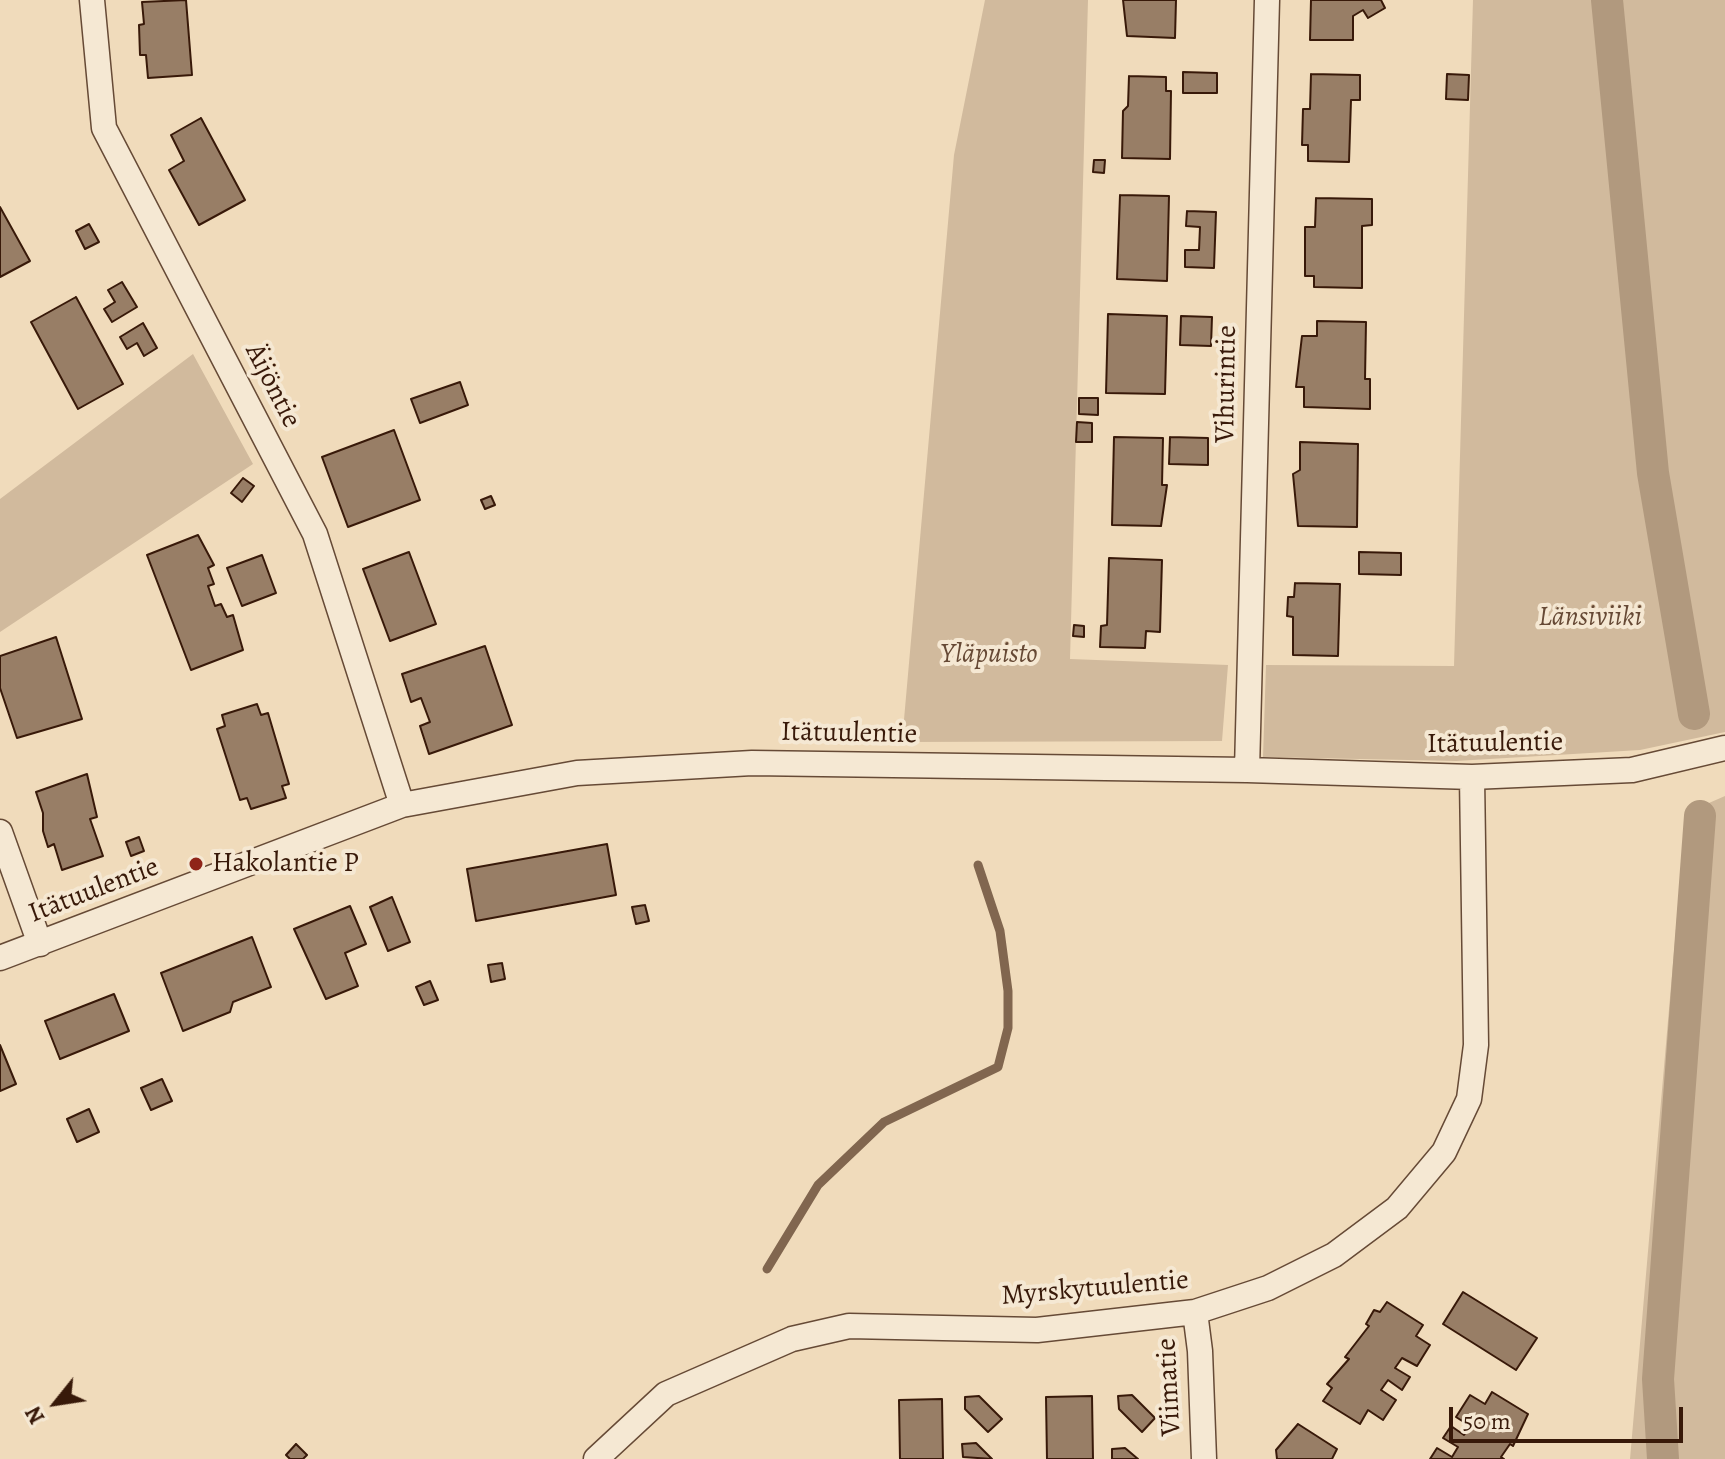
<!DOCTYPE html>
<meta charset="utf-8">
<style>
body{margin:0}
#map{position:relative;width:1725px;height:1459px;overflow:hidden;background:#f0dbbb;font-family:Alegreya,serif}
canvas{display:block}
.north{position:absolute;left:16px;top:1363px;width:80px;height:80px;-webkit-text-stroke:6px #f5e8d3;paint-order:stroke;rotate:240deg;font-size:22px;font-weight:700;line-height:32px;text-align:center;color:#381909}
.north::after{content:'';display:block;margin:auto;width:28px;height:36px;background:#381909;clip-path:polygon(50% 0,100% 100%,50% 72%,0 100%)}
.scale{position:absolute;left:1449px;top:1407px;width:234px;height:36px;box-sizing:border-box;border:4px solid #381909;border-top:0;padding-left:10px;font-size:24px;line-height:28px;white-space:nowrap;color:#381909;-webkit-text-stroke:6px #f5e8d3;paint-order:stroke}
</style>
<div id="map">
<canvas width="1725" height="1459"></canvas>
<div class="north">N</div>
<div class="scale">50 m</div>
</div>
<script>
const g = document.querySelector('canvas').getContext('2d');
g.lineJoin = 'round';
function fillPath(path, color) { g.fillStyle = color; g.fill(path, 'evenodd'); }
const poly = rows => new Path2D(rows.map(r => 'M' + r).join(''));
function stroke(path, color, width, dash) { g.strokeStyle = color; g.lineWidth = width; g.lineCap = dash ? 'butt' : 'round'; g.setLineDash(dash || []); g.stroke(path); }
function drawText(font, color, halo, rows, align = 'center') {
  g.font = font + ' Alegreya,serif'; g.lineWidth = 8; g.setLineDash([]); g.textBaseline = 'middle'; g.strokeStyle = halo; g.fillStyle = color; for (const [text, x, y, turn = 0] of rows) {
    g.save(); g.translate(x, y); g.rotate((+turn || 0) * Math.PI / 180); g.textAlign = isNaN(turn) ? turn : align; if (halo) g.strokeText(text, 0, 0); g.fillText(text, 0, 0); g.restore();
  }
}
const green = poly([
 [985,0,1088,0,1070,659,1228,665,1222,741,902,742,954,155],
 [1473,0,1725,0,1725,732,1640,750,1456,761,1263,757,1266,665,1454,666],
 [193,354,253,464,0,632,0,499],
 [1725,796,1725,1459,1630,1459,1686,813]
]);
const stream = poly([
 [767,1269,818,1185,884,1122,998,1067,1008,1028,1008,991,1000,931,978,865]
]);
const canal = poly([
 [1607,0,1653,473,1694,714],
 [1663,1459,1658,1379,1700,816]
]);
const building = poly([
 [186,0,192,75,148,78,146,55,140,55,139,25,144,24,142,2,186,0],
 [1123,0,1176,0,1175,38,1127,36,1123,0],
 [1311,0,1381,0,1385,8,1368,18,1363,10,1353,16,1353,40,1310,40,1311,0],
 [1183,72,1217,73,1217,93,1183,93,1183,72],
 [1311,74,1360,75,1360,100,1351,100,1349,162,1308,161,1308,145,1302,145,1303,109,1310,109,1311,74],
 [1447,74,1469,75,1468,100,1446,99,1447,74],
 [1129,76,1166,77,1166,91,1171,91,1170,159,1122,158,1123,111,1128,106,1129,76],
 [201,118,245,200,199,225,169,170,184,161,171,135,201,118],
 [1094,160,1105,160,1104,173,1093,172,1094,160],
 [1120,195,1169,196,1167,281,1117,279,1120,195],
 [1316,198,1372,199,1372,225,1362,226,1362,288,1314,287,1314,276,1305,276,1305,227,1315,227,1316,198],
 [0,207,30,261,0,277,0,207],
 [1187,211,1216,212,1214,268,1185,267,1185,250,1199,250,1200,227,1186,226,1187,211],
 [89,224,99,242,85,249,76,231,89,224],
 [122,282,137,307,112,322,104,309,115,302,108,290,122,282],
 [76,297,123,384,78,409,31,322,76,297],
 [1108,314,1167,316,1165,394,1106,393,1108,314],
 [1181,316,1212,317,1211,346,1180,345,1181,316],
 [1317,321,1366,322,1365,379,1370,379,1370,409,1304,407,1304,387,1296,387,1302,336,1317,336,1317,321],
 [143,323,157,348,144,356,137,343,127,349,120,337,143,323],
 [460,382,468,405,420,423,411,399,460,382],
 [1079,398,1098,398,1098,415,1079,414,1079,398],
 [1077,422,1092,423,1092,442,1076,442,1077,422],
 [394,430,420,500,348,527,322,457,394,430],
 [1114,437,1163,438,1162,485,1167,485,1161,526,1112,525,1114,437],
 [1170,437,1208,438,1208,465,1169,464,1170,437],
 [1300,442,1358,444,1357,527,1298,526,1293,474,1300,470,1300,442],
 [243,478,254,486,242,502,231,493,243,478],
 [491,496,495,505,485,509,481,500,491,496],
 [198,535,214,565,208,568,214,584,208,586,215,606,221,604,227,617,233,615,243,650,191,670,147,555,198,535],
 [409,552,436,624,390,641,363,569,409,552],
 [1359,552,1401,553,1401,575,1359,574,1359,552],
 [262,555,276,593,242,606,227,568,262,555],
 [1109,558,1162,560,1160,632,1146,631,1145,648,1100,647,1101,626,1107,625,1109,558],
 [1295,583,1340,584,1338,656,1293,655,1293,617,1287,616,1288,597,1294,597,1295,583],
 [1074,625,1084,626,1084,637,1073,636,1074,625],
 [56,637,82,719,17,738,0,688,0,656,56,637],
 [485,646,512,725,429,754,420,726,430,722,421,698,411,702,402,674,485,646],
 [257,704,261,715,268,713,289,784,282,786,286,798,251,809,247,798,240,800,217,729,225,726,222,715,257,704],
 [87,774,97,817,90,819,103,856,62,870,54,844,48,847,43,831,43,813,36,792,87,774],
 [139,837,144,851,131,856,126,842,139,837],
 [607,844,616,895,476,921,467,869,607,844],
 [392,897,410,942,388,951,370,907,392,897],
 [645,905,649,921,636,924,632,907,645,905],
 [350,906,366,944,345,953,358,986,326,999,294,929,350,906],
 [252,937,271,987,233,1002,230,1012,183,1031,161,973,252,937],
 [502,963,505,979,491,982,488,965,502,963],
 [430,981,438,1000,424,1005,416,987,430,981],
 [114,994,129,1031,60,1059,45,1021,114,994],
 [0,1045,16,1084,0,1091,0,1045],
 [162,1079,172,1101,151,1110,141,1088,162,1079],
 [89,1109,99,1132,77,1142,67,1119,89,1109],
 [1463,1292,1537,1338,1516,1370,1443,1324,1463,1292],
 [1387,1302,1423,1325,1416,1336,1430,1345,1417,1366,1402,1358,1395,1368,1410,1377,1402,1390,1388,1380,1381,1390,1396,1400,1383,1420,1368,1410,1360,1424,1323,1401,1332,1388,1327,1384,1349,1359,1345,1357,1369,1326,1366,1324,1374,1310,1380,1312,1387,1302],
 [1492,1392,1528,1414,1513,1446,1510,1444,1501,1457,1504,1459,1430,1459,1437,1448,1452,1457,1458,1447,1443,1438,1451,1426,1464,1435,1470,1426,1456,1417,1470,1395,1485,1404,1492,1392],
 [1132,1395,1155,1418,1142,1432,1119,1409,1118,1396,1132,1395],
 [979,1396,1002,1419,988,1432,965,1409,965,1397,979,1396],
 [1092,1396,1093,1459,1047,1459,1046,1397,1092,1396],
 [942,1399,943,1459,900,1459,899,1400,942,1399],
 [1298,1424,1337,1449,1332,1459,1277,1459,1276,1450,1298,1424],
 [976,1443,992,1459,963,1457,962,1444,976,1443],
 [296,1444,307,1455,303,1459,290,1459,286,1455,296,1444],
 [1125,1448,1138,1459,1112,1459,1112,1449,1125,1448]
]);
const minor = poly([
 [92,0,104,128,315,534,402,805],
 [1247,770,1267,0],
 [0,832,40,944],
 [0,958,402,805,577,773,752,763,1247,770,1472,777,1632,770,1725,748],
 [1195,1312,1200,1351,1204,1459],
 [596,1459,666,1394,792,1339,849,1326,1037,1330,1195,1312,1268,1288,1334,1255,1397,1208,1444,1152,1469,1099,1476,1045,1472,777]
]);
const markers = [
 [196,864,8,"#8f2418"]
];
const streetNames = [
 ["Vihurintie",1227,384,-89],
 ["Äijöntie",272,386,63],
 ["Itätuulentie",849,734,1],
 ["Itätuulentie",1495,744,-1],
 ["Itätuulentie",94,891,-21],
 ["Myrskytuulentie",1095,1289,-5],
 ["Viimatie",1170,1387,-93]
];
const parkNames = [
 ["Länsiviiki",1590,618],
 ["Yläpuisto",989,655]
];
const poiNames = [
 ["Hakolantie P",212,864]
];
fillPath(green, '#d1ba9d');
stroke(stream, '#81664f', 9);
stroke(canal, '#b1997e', 32);
fillPath(building, '#987e66');
stroke(building, '#381909', 2);
stroke(minor, '#664a36', 27);
stroke(minor, '#f5e8d3', 24);
for (const [x, y, r, color] of markers) { const dot = new Path2D(); dot.arc(x, y, r, 0, 2 * Math.PI); g.fillStyle = color; g.fill(dot); stroke(dot, '#f5e8d3', 3); }
drawText('28px', '#381909', '#f5e8d3', streetNames);
drawText('italic 28px', '#664935', '#f5e8d3', parkNames);
drawText('28px', '#381909', '#f5e8d3', poiNames, 'left');
</script>
